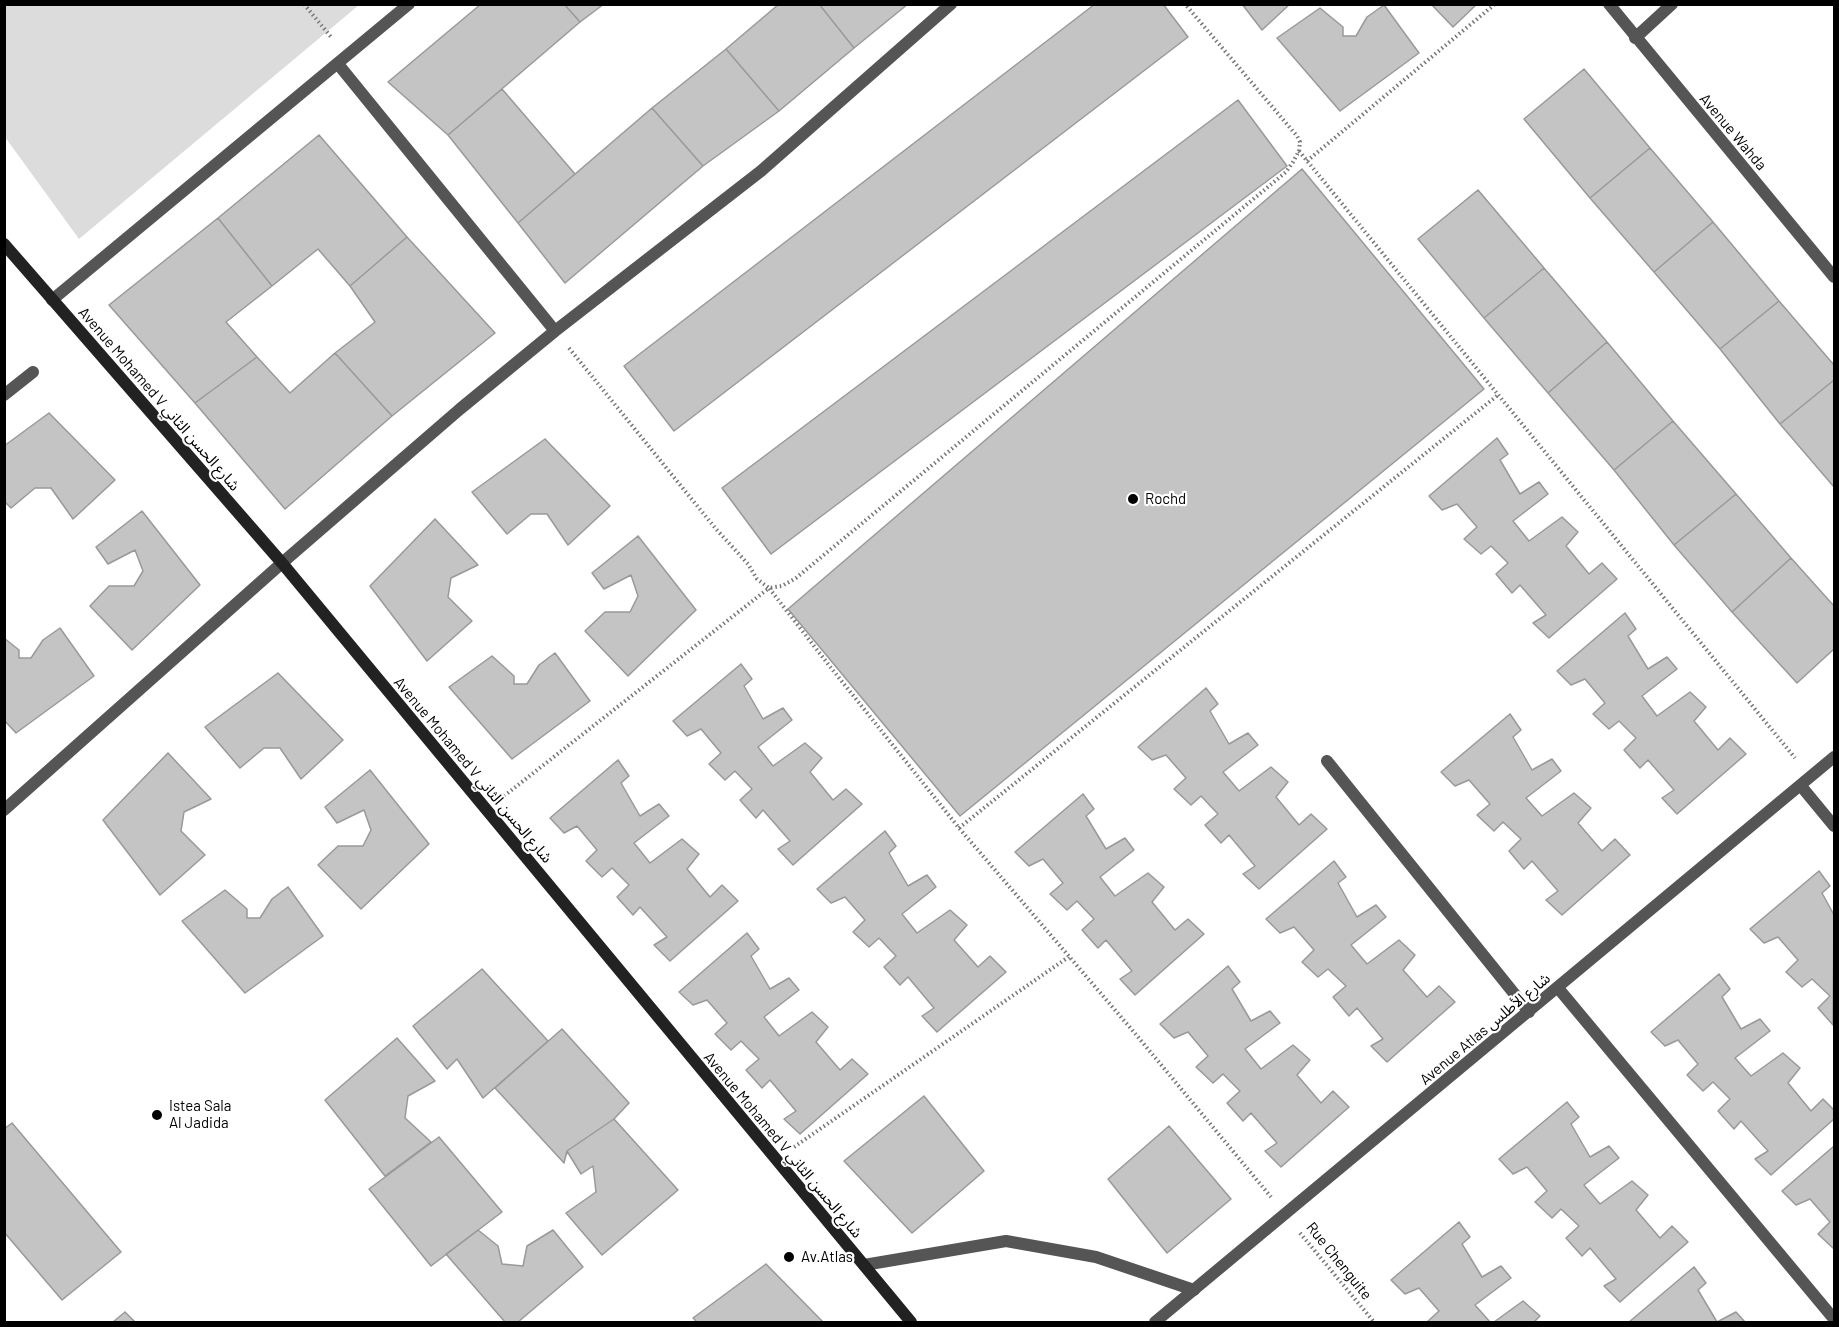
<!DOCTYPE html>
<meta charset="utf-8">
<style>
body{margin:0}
#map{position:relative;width:1839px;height:1327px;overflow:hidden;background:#fff;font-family:Barlow,sans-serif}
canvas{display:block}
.frame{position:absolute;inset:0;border:6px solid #000;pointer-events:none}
</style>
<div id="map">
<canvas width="1839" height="1327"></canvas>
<div class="frame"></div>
</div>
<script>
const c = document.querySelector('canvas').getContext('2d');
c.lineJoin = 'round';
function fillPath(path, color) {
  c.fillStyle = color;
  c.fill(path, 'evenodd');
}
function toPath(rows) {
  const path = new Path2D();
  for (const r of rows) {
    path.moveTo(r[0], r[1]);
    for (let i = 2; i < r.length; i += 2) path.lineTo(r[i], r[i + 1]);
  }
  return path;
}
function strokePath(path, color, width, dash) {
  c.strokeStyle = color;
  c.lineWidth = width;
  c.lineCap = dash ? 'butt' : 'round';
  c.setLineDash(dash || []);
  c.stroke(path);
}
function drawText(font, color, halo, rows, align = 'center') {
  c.font = font + ' Barlow,"Noto Sans Arabic",sans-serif';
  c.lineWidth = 4.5;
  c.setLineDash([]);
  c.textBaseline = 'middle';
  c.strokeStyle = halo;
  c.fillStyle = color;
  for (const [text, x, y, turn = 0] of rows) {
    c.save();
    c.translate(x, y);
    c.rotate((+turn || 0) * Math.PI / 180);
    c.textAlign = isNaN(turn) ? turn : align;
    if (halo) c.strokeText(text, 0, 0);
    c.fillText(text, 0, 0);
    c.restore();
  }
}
fillPath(toPath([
 [4,5,5,4,359,5,79,239,5,137]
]), '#dcdcdc');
const building = toPath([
 [481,4,564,4,580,22,448,135,388,82,481,4],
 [564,4,604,4,580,22,564,4],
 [779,4,819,4,854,48,779,111,726,49,779,4],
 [819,4,908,4,854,48,819,4],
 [1095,4,1163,4,1188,37,674,431,624,366,1095,4],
 [1242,4,1290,4,1262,30,1242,4],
 [1431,4,1477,4,1453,27,1431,4],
 [1384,5,1419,53,1340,111,1277,38,1320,8,1343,27,1343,36,1356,36,1367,17,1384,5],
 [726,49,779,111,703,166,652,108,726,49],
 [1584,69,1650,148,1590,198,1524,119,1584,69],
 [502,89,575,174,518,223,448,135,502,89],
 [1238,100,1287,166,771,554,722,488,1238,100],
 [652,108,703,166,565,283,518,223,652,108],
 [319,135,407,237,350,286,318,249,272,286,218,218,319,135],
 [1650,148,1713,222,1654,272,1590,198,1650,148],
 [1302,169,1484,389,960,816,788,609,1302,169],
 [1478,190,1544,268,1484,318,1418,239,1478,190],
 [218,218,272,286,226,322,257,357,195,403,109,305,218,218],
 [1713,222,1779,301,1720,349,1654,272,1713,222],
 [407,237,495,333,392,416,335,353,375,322,350,286,407,237],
 [1544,268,1607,342,1548,393,1484,318,1544,268],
 [1779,301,1834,365,1834,380,1780,424,1720,349,1779,301],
 [1607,342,1673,421,1614,470,1548,393,1607,342],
 [335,353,392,416,285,509,195,403,257,357,290,393,335,353],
 [1834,380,1834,487,1780,424,1834,380],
 [49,413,115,480,73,519,51,488,35,488,11,508,4,501,4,446,49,413],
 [1673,421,1736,494,1674,545,1614,470,1673,421],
 [1497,438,1508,454,1500,460,1520,494,1539,482,1548,494,1513,521,1529,541,1562,517,1578,532,1566,546,1589,574,1602,563,1617,579,1549,638,1533,623,1546,615,1520,585,1512,593,1496,574,1508,563,1491,546,1481,554,1464,539,1477,527,1457,504,1442,510,1429,496,1497,438],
 [545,439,610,506,568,545,547,514,531,514,507,534,472,492,545,439],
 [1736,494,1791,558,1732,612,1674,545,1736,494],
 [142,511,200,585,132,650,90,606,109,586,134,586,143,571,135,550,108,564,96,547,142,511],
 [435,519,478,565,451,578,448,597,472,621,427,661,370,586,435,519],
 [638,536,696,610,628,676,585,631,605,612,630,612,638,596,631,575,604,589,592,573,638,536],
 [1791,558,1834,606,1834,649,1797,683,1732,612,1791,558],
 [1625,613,1636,629,1628,636,1648,669,1667,657,1677,669,1642,696,1657,716,1690,692,1706,707,1694,721,1718,750,1730,738,1746,754,1677,814,1662,798,1674,790,1648,760,1640,768,1624,750,1636,738,1619,721,1609,729,1593,714,1605,703,1585,679,1571,685,1557,671,1625,613],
 [60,628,94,676,16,733,4,720,4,638,19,650,19,658,31,658,43,640,60,628],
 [555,653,590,701,512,759,449,687,492,656,514,676,514,684,527,684,539,665,555,653],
 [741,664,752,679,744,686,763,719,783,708,792,720,758,747,773,766,805,743,822,758,810,772,833,800,846,789,862,804,793,865,778,849,790,841,763,810,756,818,740,800,752,789,735,771,725,780,709,764,721,753,701,729,687,736,673,721,741,664],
 [278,673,343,740,301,779,280,748,264,748,240,768,205,727,278,673],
 [1206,688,1218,704,1210,711,1229,744,1248,733,1258,745,1223,772,1239,791,1271,767,1288,782,1276,797,1299,825,1311,814,1327,829,1259,889,1243,874,1255,866,1229,835,1221,843,1205,825,1218,814,1201,796,1191,805,1174,789,1186,778,1166,755,1152,760,1138,747,1206,688],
 [1510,714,1521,730,1513,737,1532,770,1552,759,1561,771,1526,798,1542,816,1574,793,1591,808,1578,823,1602,851,1615,839,1630,855,1562,915,1546,900,1558,891,1532,861,1524,869,1509,851,1521,839,1503,822,1494,831,1477,815,1490,804,1469,780,1455,786,1441,772,1510,714],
 [168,753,211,799,184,812,181,831,205,855,160,895,103,820,168,753],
 [618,760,629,776,621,783,640,816,659,804,669,816,634,843,650,863,682,839,699,854,687,869,710,897,722,885,738,901,670,961,654,945,667,937,640,907,633,915,617,897,629,885,612,868,602,877,586,861,597,850,577,826,564,833,550,818,618,760],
 [370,770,429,844,361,909,318,865,338,846,363,846,371,830,364,810,337,823,325,807,370,770],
 [1083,794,1094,809,1086,816,1106,849,1125,838,1134,850,1100,877,1115,896,1148,873,1164,887,1152,902,1175,930,1188,919,1204,934,1135,995,1120,979,1132,971,1106,940,1098,948,1082,930,1094,919,1077,901,1067,910,1050,894,1063,883,1043,859,1029,866,1015,852,1083,794],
 [885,831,896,846,889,853,908,886,927,875,936,887,902,914,917,933,950,910,967,925,954,940,978,967,990,956,1006,972,937,1032,922,1016,934,1008,908,977,900,985,884,967,896,956,879,938,869,947,853,932,865,920,845,897,831,903,817,889,885,831],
 [1334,861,1346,877,1338,883,1357,917,1376,905,1386,917,1351,945,1367,964,1399,940,1415,955,1403,970,1427,997,1439,986,1455,1002,1387,1062,1371,1046,1383,1039,1357,1008,1349,1016,1333,997,1346,986,1328,969,1318,977,1302,962,1314,950,1294,927,1280,933,1266,919,1334,861],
 [1819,871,1830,886,1822,893,1834,915,1833,1025,1818,1008,1830,996,1812,979,1802,987,1786,972,1798,960,1778,937,1764,943,1750,929,1819,871],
 [288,887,323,936,245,993,182,921,225,890,247,909,247,918,260,918,272,899,288,887],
 [747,933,759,949,751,956,770,989,789,978,799,990,764,1017,779,1036,812,1012,828,1027,816,1042,840,1070,852,1059,868,1074,800,1134,784,1119,796,1111,770,1080,762,1088,746,1070,759,1059,741,1041,731,1050,715,1034,727,1023,707,1000,693,1005,679,992,747,933],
 [1228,966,1240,982,1232,989,1251,1021,1270,1011,1280,1023,1245,1049,1261,1069,1293,1045,1310,1060,1297,1075,1321,1103,1333,1091,1349,1107,1281,1167,1265,1151,1277,1143,1251,1113,1243,1121,1227,1103,1240,1091,1223,1074,1213,1083,1196,1067,1208,1056,1188,1032,1174,1038,1160,1024,1228,966],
 [482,969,548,1041,483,1098,457,1059,447,1069,413,1026,482,969],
 [1719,974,1730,989,1722,997,1741,1029,1760,1019,1770,1031,1735,1058,1751,1076,1783,1053,1800,1068,1788,1083,1811,1111,1823,1099,1834,1110,1834,1119,1771,1175,1755,1159,1768,1151,1741,1121,1734,1129,1718,1111,1730,1099,1713,1082,1703,1091,1687,1075,1698,1064,1678,1040,1665,1046,1651,1032,1719,974],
 [562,1029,629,1103,614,1119,567,1151,564,1163,495,1088,562,1029],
 [397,1038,435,1081,408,1096,405,1118,431,1142,385,1176,325,1100,397,1038],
 [924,1096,984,1171,912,1233,844,1161,924,1096],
 [1567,1102,1579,1117,1571,1124,1590,1157,1609,1146,1619,1158,1584,1185,1600,1204,1632,1181,1648,1195,1636,1210,1660,1238,1672,1226,1688,1242,1620,1302,1604,1286,1616,1279,1590,1248,1582,1256,1566,1238,1579,1226,1561,1209,1552,1218,1535,1202,1547,1191,1527,1167,1513,1174,1499,1159,1567,1102],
 [614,1119,678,1190,602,1255,566,1213,596,1192,593,1166,581,1174,567,1151,614,1119],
 [12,1123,121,1252,62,1300,4,1232,4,1129,12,1123],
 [1169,1126,1231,1199,1167,1253,1108,1179,1169,1126],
 [439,1137,502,1212,431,1266,369,1189,439,1137],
 [1834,1146,1834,1249,1818,1234,1830,1222,1810,1199,1796,1205,1782,1191,1834,1146],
 [1459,1222,1470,1237,1462,1244,1482,1277,1501,1266,1511,1278,1475,1305,1490,1322,1427,1322,1439,1311,1419,1288,1405,1294,1391,1280,1459,1222],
 [478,1230,498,1246,502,1264,523,1266,527,1246,553,1230,583,1267,518,1322,505,1322,446,1254,478,1230],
 [766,1264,823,1322,697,1322,693,1318,766,1264],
 [1694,1267,1706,1283,1698,1290,1717,1322,1629,1322,1694,1267],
 [1523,1301,1540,1316,1534,1322,1494,1322,1523,1301],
 [125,1312,135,1322,113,1322,125,1312],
 [1736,1312,1745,1322,1717,1322,1736,1312]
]);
fillPath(building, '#c4c4c4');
strokePath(building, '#999', 1.5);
strokePath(toPath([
 [304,4,331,37],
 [1299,151,1795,758],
 [1307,161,1495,4],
 [569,348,716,529,748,564,757,579,769,588,782,586,796,578,1286,172,1293,162,1299,151,1300,142,1297,136,1185,4],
 [504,796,769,588,828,664,959,828,1133,1031,1271,1197],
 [959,828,1498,395],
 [794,1147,1070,956],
 [1300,1233,1374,1322]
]), '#777', 4, [1.5, 3]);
strokePath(toPath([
 [1635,38,1672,4],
 [864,1265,1006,1241,1096,1257,1194,1290]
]), '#555', 12);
strokePath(toPath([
 [1609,4,1834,277],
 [338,64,555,331],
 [52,300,409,4],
 [4,395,33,372],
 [1327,761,1529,1012],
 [1801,786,1834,826],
 [4,810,282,563,460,409,555,331,761,171,951,4],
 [1558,988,1834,1319],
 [1155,1322,1834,757]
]), '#555', 12);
strokePath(toPath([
 [4,244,282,563,911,1322]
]), '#222', 12);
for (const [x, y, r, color] of [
 [1133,499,6,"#000"],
 [157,1115,6,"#000"],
 [789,1257,6,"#000"]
]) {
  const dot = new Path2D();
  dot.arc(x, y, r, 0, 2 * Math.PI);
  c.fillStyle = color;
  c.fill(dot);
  strokePath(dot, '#fff', 2);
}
drawText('15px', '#000', '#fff', [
 ["Avenue Wahda",1733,132,50],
 ["Avenue Mohamed V شارع الحسن الثاني",159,399,49],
 ["Avenue Mohamed V شارع الحسن الثاني",473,770,50],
 ["Avenue Atlas شارع الأطلس",1485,1029,-40],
 ["Avenue Mohamed V شارع الحسن الثاني",783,1145,50],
 ["Rue Chenguite",1339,1261,51]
]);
drawText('15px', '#000', '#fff', [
 ["Rochd",1145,499],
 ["Istea Sala",169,1106],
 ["Al Jadida",169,1123],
 ["Av.Atlas",801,1257]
], 'left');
</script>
